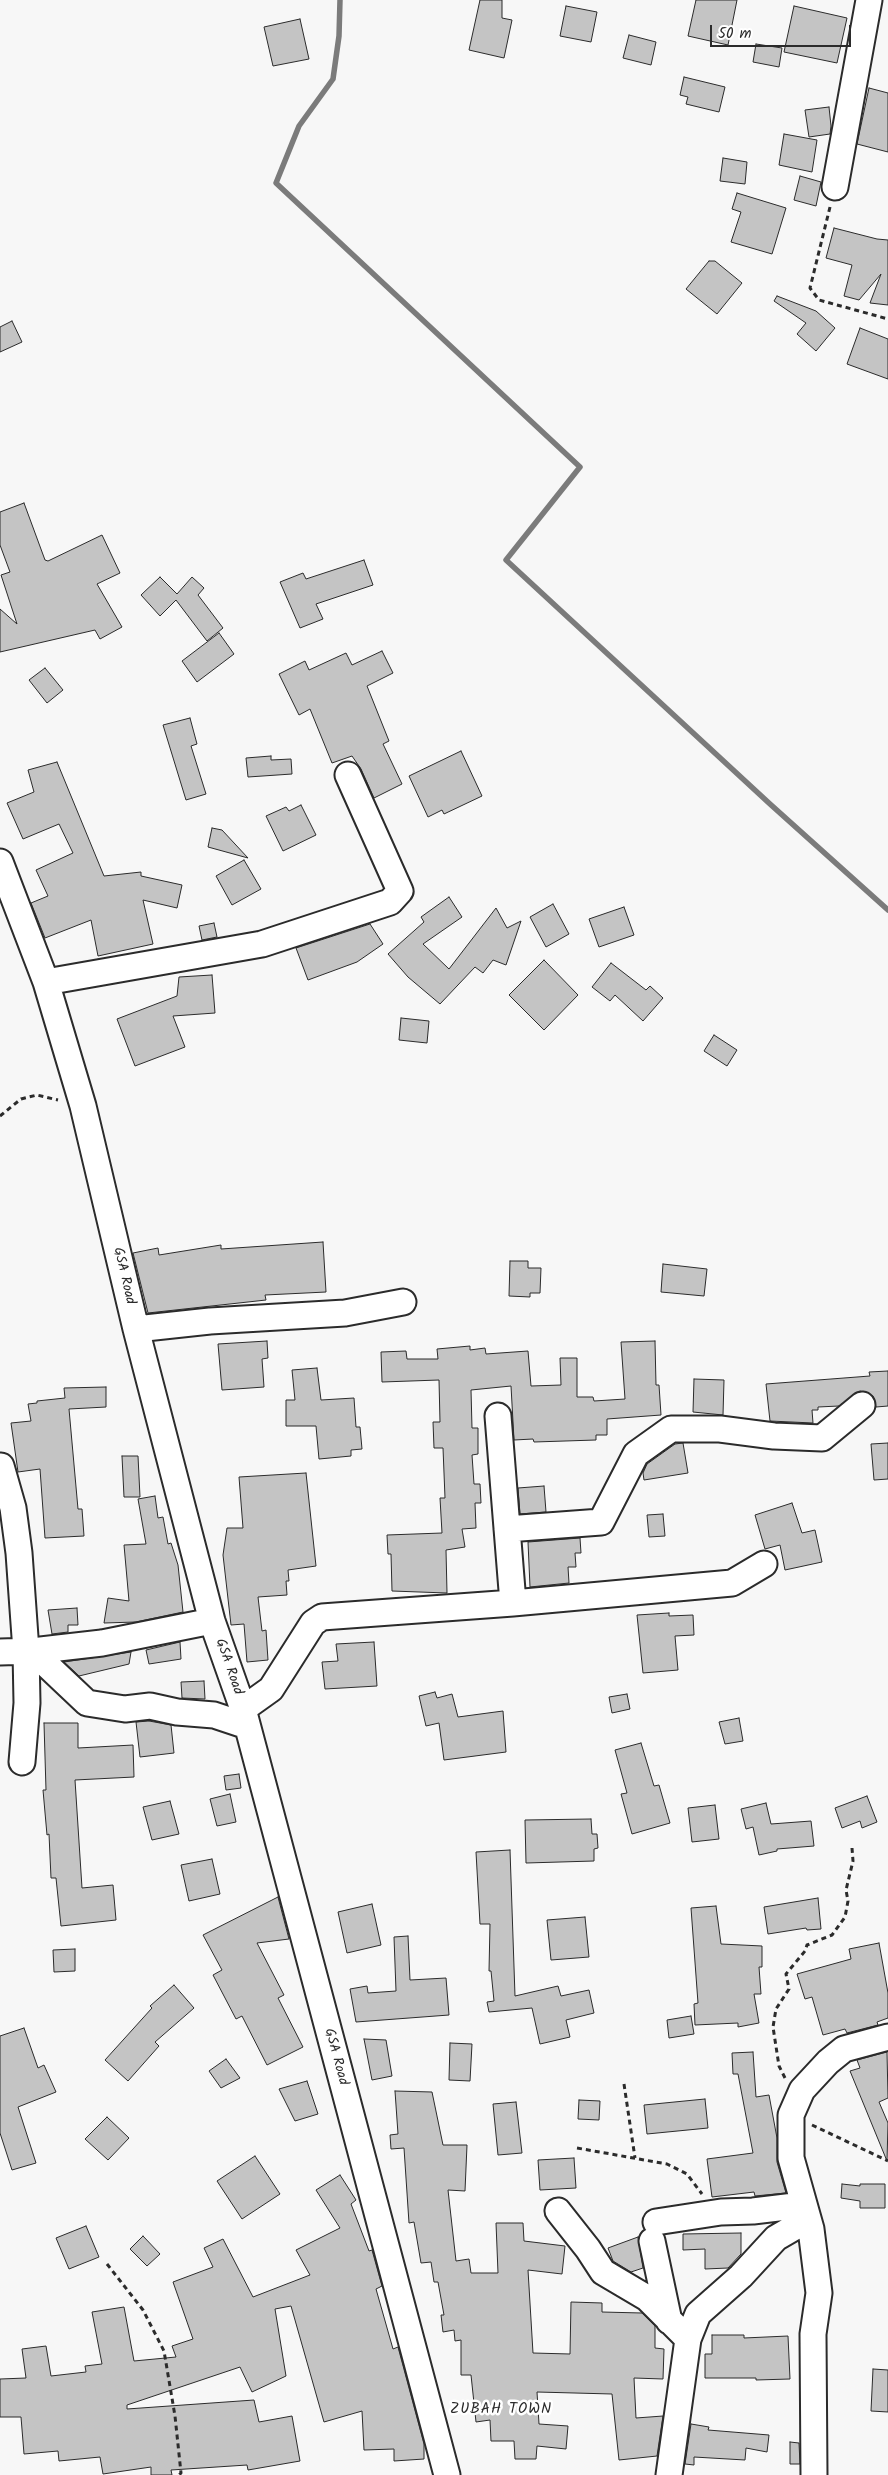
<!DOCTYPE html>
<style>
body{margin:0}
#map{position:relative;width:888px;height:2475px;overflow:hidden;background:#f7f7f7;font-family:Kalam,sans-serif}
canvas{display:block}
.scale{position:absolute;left:710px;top:25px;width:141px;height:22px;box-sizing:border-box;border:2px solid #2b2b2b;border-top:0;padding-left:6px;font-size:15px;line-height:18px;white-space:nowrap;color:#2b2b2b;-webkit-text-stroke:4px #fff;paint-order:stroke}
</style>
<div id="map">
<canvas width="888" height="2475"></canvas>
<div class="scale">50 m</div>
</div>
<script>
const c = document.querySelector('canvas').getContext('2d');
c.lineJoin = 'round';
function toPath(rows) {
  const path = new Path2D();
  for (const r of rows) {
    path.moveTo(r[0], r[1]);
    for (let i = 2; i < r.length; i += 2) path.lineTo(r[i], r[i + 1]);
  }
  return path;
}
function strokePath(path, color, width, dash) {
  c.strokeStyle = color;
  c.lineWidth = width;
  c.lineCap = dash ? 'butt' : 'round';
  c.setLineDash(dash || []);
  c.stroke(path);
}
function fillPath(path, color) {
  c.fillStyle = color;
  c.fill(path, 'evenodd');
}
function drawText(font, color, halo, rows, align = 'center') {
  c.font = font + ' Kalam,sans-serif';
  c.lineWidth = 5;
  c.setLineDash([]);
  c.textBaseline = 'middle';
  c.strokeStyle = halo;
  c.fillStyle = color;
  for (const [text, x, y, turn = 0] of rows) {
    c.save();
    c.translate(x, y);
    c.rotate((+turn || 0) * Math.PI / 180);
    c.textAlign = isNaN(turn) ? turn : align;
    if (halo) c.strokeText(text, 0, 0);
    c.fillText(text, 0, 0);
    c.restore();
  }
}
strokePath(toPath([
 [340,0,339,36,333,79,299,126,276,183,580,467,506,560,770,804,888,910]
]), '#7b7b7b', 5.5);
const building = toPath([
 [480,0,502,0,502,18,512,20,504,58,469,50,480,0],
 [696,0,737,0,728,45,688,36,696,0],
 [566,6,597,12,591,42,560,36,566,6],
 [794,6,847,18,837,63,784,52,794,6],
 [300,19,309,59,273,66,264,27,300,19],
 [629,35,656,42,651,65,623,58,629,35],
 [756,44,782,48,779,67,753,62,756,44],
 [684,77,725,87,719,112,686,104,688,97,680,95,684,77],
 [869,88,888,93,888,152,857,144,869,88],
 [829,107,831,126,830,134,809,137,805,110,829,107],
 [784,134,817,140,812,172,779,165,784,134],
 [723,158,747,162,745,184,720,181,723,158],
 [800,176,821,182,816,206,794,200,800,176],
 [737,193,786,208,772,254,731,242,741,212,732,209,737,193],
 [834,228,877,239,888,240,888,305,870,303,881,274,859,300,844,296,852,265,826,258,834,228],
 [709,261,715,261,742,283,717,314,686,289,709,261],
 [777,296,816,311,835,328,816,351,797,334,806,323,774,301,777,296],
 [12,321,22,342,0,352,0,327,12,321],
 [860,328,888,339,888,379,847,364,860,328],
 [24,503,45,560,48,561,102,535,120,573,97,584,122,627,100,639,95,630,0,652,0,609,17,624,1,575,10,572,0,545,0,512,24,503],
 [364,560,373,585,316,604,323,619,300,628,280,582,303,573,306,579,364,560],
 [160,577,177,594,192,577,204,588,198,595,223,628,207,641,176,600,160,616,141,595,160,577],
 [219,633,234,654,197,682,182,661,219,633],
 [382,651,393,673,367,686,389,741,383,744,402,784,374,798,361,769,352,756,332,763,310,709,299,715,279,674,305,661,309,670,346,653,352,665,382,651],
 [45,668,63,690,47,703,29,680,45,668],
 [190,718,197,744,191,746,206,794,186,800,163,725,190,718],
 [461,751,482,796,444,814,442,810,428,817,409,776,461,751],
 [271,756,271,760,291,759,292,774,248,777,246,758,271,756],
 [57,762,104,876,141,872,141,876,182,885,177,908,143,900,153,944,98,956,91,920,45,938,31,903,48,896,36,870,73,853,59,824,23,839,7,803,34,792,28,770,57,762],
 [301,805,316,835,283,851,266,816,286,807,289,811,301,805],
 [212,828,222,830,248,858,208,847,212,828],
 [244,860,261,889,232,905,216,876,244,860],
 [449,897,462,917,423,944,449,969,496,908,507,928,521,921,506,965,493,960,483,973,475,967,440,1004,408,977,388,954,424,922,421,917,449,897],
 [553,904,569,934,546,947,530,917,553,904],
 [624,907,634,935,599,947,589,919,624,907],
 [214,923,217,937,202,940,199,926,214,923],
 [370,924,383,944,357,962,308,980,296,948,370,924],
 [544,960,578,995,544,1030,509,995,544,960],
 [611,963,646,990,650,986,663,998,643,1021,615,995,610,1001,592,987,611,963],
 [212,975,215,1013,173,1016,185,1047,135,1066,117,1019,177,996,179,977,212,975],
 [401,1018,429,1021,427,1043,399,1040,401,1018],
 [714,1035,737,1050,727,1066,704,1051,714,1035],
 [323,1242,326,1292,265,1295,266,1300,148,1313,133,1253,158,1248,159,1255,221,1245,221,1249,323,1242],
 [510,1261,528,1261,528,1268,541,1268,540,1293,530,1293,530,1297,509,1296,510,1261],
 [663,1264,707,1269,704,1296,661,1292,663,1264],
 [267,1341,268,1358,262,1359,264,1387,222,1390,218,1344,267,1341],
 [655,1341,656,1385,659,1385,661,1415,607,1419,607,1435,596,1435,596,1440,534,1442,533,1439,514,1440,511,1386,471,1390,472,1428,478,1428,478,1454,472,1455,474,1484,480,1484,481,1503,475,1503,476,1528,462,1529,465,1547,446,1550,447,1593,392,1591,391,1554,388,1554,387,1535,442,1533,440,1498,445,1498,443,1448,434,1448,433,1422,440,1422,439,1380,382,1382,381,1352,406,1351,407,1359,438,1359,437,1349,470,1346,470,1350,485,1348,486,1354,528,1351,531,1386,561,1385,560,1358,577,1358,577,1397,593,1397,594,1401,625,1399,621,1342,655,1341],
 [317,1368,321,1400,354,1398,356,1427,360,1427,362,1449,351,1450,351,1456,319,1459,316,1426,286,1426,286,1400,295,1400,292,1370,317,1368],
 [888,1371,888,1406,876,1407,873,1396,860,1391,839,1406,818,1407,818,1410,812,1410,813,1423,770,1421,766,1384,870,1376,869,1372,888,1371],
 [694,1379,724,1380,723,1415,693,1412,694,1379],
 [106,1387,106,1407,69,1409,78,1509,82,1509,84,1536,45,1538,40,1469,18,1472,11,1423,31,1421,28,1404,37,1403,37,1401,65,1398,64,1388,106,1387],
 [683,1443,688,1473,644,1480,643,1473,647,1464,675,1444,683,1443],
 [888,1443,888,1479,874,1480,871,1444,888,1443],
 [122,1456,138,1456,140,1497,124,1497,122,1456],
 [306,1473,316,1566,288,1570,289,1581,286,1581,287,1595,258,1597,262,1631,266,1630,268,1660,247,1662,244,1624,231,1625,223,1555,227,1528,243,1528,239,1477,306,1473],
 [544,1486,546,1512,520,1514,518,1488,544,1486],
 [155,1496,158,1518,163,1517,168,1544,171,1543,178,1565,183,1612,136,1622,104,1623,108,1598,129,1601,124,1545,146,1544,138,1499,155,1496],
 [792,1503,802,1533,815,1530,822,1562,785,1570,780,1545,765,1549,755,1515,792,1503],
 [663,1514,665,1536,649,1537,647,1515,663,1514],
 [580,1538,581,1553,575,1553,576,1567,568,1567,569,1583,530,1587,528,1542,580,1538],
 [77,1608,78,1625,68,1625,68,1632,52,1634,48,1610,77,1608],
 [669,1613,669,1616,693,1615,694,1635,675,1636,678,1670,643,1673,637,1615,669,1613],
 [180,1642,181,1659,149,1664,146,1650,180,1642],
 [374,1642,377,1686,325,1689,322,1662,338,1661,336,1644,374,1642],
 [131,1652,129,1664,79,1676,64,1662,131,1652],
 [204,1681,205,1699,182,1698,181,1682,204,1681],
 [435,1692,437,1698,452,1694,458,1717,503,1711,506,1752,444,1760,439,1723,426,1726,419,1696,435,1692],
 [627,1694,630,1709,612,1713,609,1697,627,1694],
 [739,1718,743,1741,725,1744,719,1722,739,1718],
 [149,1721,171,1725,174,1753,140,1757,136,1722,149,1721],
 [44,1723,78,1723,78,1748,133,1745,134,1777,75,1780,82,1888,113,1885,116,1920,61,1926,56,1878,51,1878,49,1834,47,1835,43,1790,46,1790,44,1723],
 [641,1743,654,1786,659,1785,670,1823,632,1834,621,1794,627,1793,615,1750,641,1743],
 [239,1774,241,1788,226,1790,224,1776,239,1774],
 [230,1794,236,1822,217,1826,210,1799,230,1794],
 [867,1796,877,1822,862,1828,860,1821,842,1828,835,1808,867,1796],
 [170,1801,179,1834,152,1840,143,1807,170,1801],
 [766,1803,771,1824,811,1821,814,1846,777,1849,777,1851,759,1855,753,1827,746,1829,741,1809,766,1803],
 [715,1805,719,1839,692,1842,688,1808,715,1805],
 [591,1819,592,1834,597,1834,598,1848,594,1849,594,1861,526,1863,525,1820,591,1819],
 [510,1850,515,1996,558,1986,561,1996,589,1990,594,2013,566,2020,570,2037,540,2044,532,2008,489,2012,487,2002,494,2001,491,1971,489,1971,490,1924,480,1924,476,1852,510,1850],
 [212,1859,220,1894,189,1901,181,1865,212,1859],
 [278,1897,289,1939,257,1943,284,1995,278,1998,303,2047,267,2065,242,2016,236,2019,213,1975,222,1970,203,1935,278,1897],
 [818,1898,821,1929,807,1930,806,1928,768,1934,764,1907,818,1898],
 [372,1904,381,1945,347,1953,338,1912,372,1904],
 [716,1906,721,1944,762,1946,762,1967,759,1967,761,1994,754,1994,759,2023,738,2027,738,2023,695,2025,694,2004,698,2003,691,1908,716,1906],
 [585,1917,589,1957,551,1960,547,1920,585,1917],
 [408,1936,410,1980,446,1978,449,2015,356,2022,350,1989,367,1986,368,1993,396,1991,394,1937,408,1936],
 [879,1943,888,1993,888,2018,877,2022,878,2025,847,2033,845,2029,823,2035,812,1997,805,1999,797,1974,851,1959,849,1949,879,1943],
 [75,1949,75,1971,54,1972,53,1950,75,1949],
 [174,1985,194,2008,155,2042,159,2046,128,2081,105,2060,152,2008,150,2006,174,1985],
 [691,2016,694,2034,669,2038,667,2020,691,2016],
 [24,2028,38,2068,44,2065,56,2092,18,2107,36,2163,12,2170,0,2133,0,2036,24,2028],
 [364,2039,386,2040,392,2076,372,2080,364,2039],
 [450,2043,472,2044,470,2081,449,2080,450,2043],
 [753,2052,756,2097,769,2095,777,2138,777,2162,786,2193,755,2196,754,2192,712,2197,707,2159,753,2153,738,2074,733,2074,732,2053,753,2052],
 [887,2052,888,2098,879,2102,888,2123,887,2161,850,2071,860,2068,857,2060,887,2052],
 [226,2059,240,2078,221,2088,209,2071,226,2059],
 [307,2081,318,2114,295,2121,279,2089,307,2081],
 [395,2091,432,2092,443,2145,467,2145,465,2191,448,2190,456,2261,469,2259,471,2273,498,2273,496,2223,523,2223,524,2241,565,2246,562,2274,528,2270,533,2353,570,2354,571,2302,602,2303,602,2312,642,2313,655,2326,655,2348,664,2349,663,2379,634,2378,636,2418,663,2416,657,2456,619,2460,612,2394,537,2392,539,2424,568,2426,566,2449,537,2446,536,2459,515,2459,514,2441,491,2441,490,2420,476,2422,471,2375,461,2375,461,2340,455,2341,454,2330,443,2332,441,2315,444,2315,438,2282,434,2282,431,2262,421,2263,414,2222,409,2223,404,2148,391,2149,390,2135,398,2134,395,2091],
 [705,2099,708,2128,647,2134,644,2105,705,2099],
 [579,2100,600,2101,599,2120,578,2119,579,2100],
 [516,2102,522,2153,498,2155,493,2104,516,2102],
 [107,2117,129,2138,108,2160,85,2139,107,2117],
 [255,2156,280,2194,242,2219,217,2181,255,2156],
 [574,2158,576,2188,540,2190,538,2160,574,2158],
 [340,2175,356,2200,351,2204,369,2251,372,2250,382,2286,376,2289,393,2349,398,2347,424,2444,424,2459,394,2461,394,2449,364,2450,362,2411,324,2422,291,2306,275,2309,286,2376,252,2392,240,2367,127,2405,127,2409,254,2400,259,2422,292,2416,300,2461,248,2470,247,2465,171,2470,172,2475,151,2475,151,2467,103,2474,100,2457,59,2461,58,2451,24,2454,21,2417,0,2417,0,2379,26,2378,22,2349,46,2346,51,2376,86,2372,85,2366,102,2364,92,2312,124,2307,134,2361,176,2357,172,2346,193,2339,173,2282,213,2267,204,2248,223,2239,253,2297,310,2275,296,2250,340,2228,316,2190,340,2175],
 [842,2184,860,2186,860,2184,885,2184,885,2208,860,2208,860,2201,841,2198,842,2184],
 [86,2226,99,2257,69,2269,56,2238,86,2226],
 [741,2233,741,2254,728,2268,705,2269,705,2249,683,2250,683,2234,741,2233],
 [143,2236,160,2254,147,2266,130,2249,143,2236],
 [638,2237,643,2268,631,2272,613,2261,608,2248,638,2237],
 [712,2335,744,2335,744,2338,788,2336,790,2379,756,2380,756,2378,705,2378,705,2354,712,2354,712,2335],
 [873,2369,888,2370,888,2412,871,2411,873,2369],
 [691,2424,709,2427,708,2430,769,2435,767,2452,746,2448,745,2460,694,2457,694,2465,685,2464,691,2424],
 [790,2442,799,2443,800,2464,790,2464,790,2442]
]);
fillPath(building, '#c4c4c4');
strokePath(building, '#2b2b2b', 1);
const minor = toPath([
 [835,187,869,0],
 [0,862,46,982,83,1106,136,1329,212,1621,243,1709,447,2475],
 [46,982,262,944,390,902,400,891,348,775],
 [136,1329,210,1321,345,1313,403,1302],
 [498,1416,513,1603],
 [1,1466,13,1508,19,1553,26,1651,27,1703,22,1762],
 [507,1529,601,1522,636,1454,671,1429,720,1429,774,1436,822,1438,862,1405],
 [32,1651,87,1703,125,1709,150,1706,177,1712,214,1715,247,1726],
 [0,1652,32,1651,102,1643,212,1621],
 [243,1709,271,1689,313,1623,322,1617,513,1603,732,1583,764,1564],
 [558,2211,588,2249,603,2272,647,2298,688,2339],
 [656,2222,721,2212,753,2211,803,2205],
 [652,2241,669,2321],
 [669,2475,688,2339,698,2314,741,2276,776,2238,807,2220],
 [814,2475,813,2334,819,2293,811,2229,791,2158,791,2115,802,2090,828,2062,844,2049,888,2037]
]);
strokePath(minor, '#2b2b2b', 29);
strokePath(toPath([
 [830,207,810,288,819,300,888,319],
 [0,1116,21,1099,37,1095,58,1100],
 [785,2078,779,2066,773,2027,776,2009,789,1989,786,1974,805,1951,807,1945,832,1935,845,1917,848,1901,846,1890,853,1861,852,1848],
 [624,2084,635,2158],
 [812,2125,888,2161],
 [577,2148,667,2164,687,2174,702,2194],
 [107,2264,143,2310,164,2351,175,2416,181,2473,179,2475]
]), '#2b2b2b', 3, [5, 4]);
strokePath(minor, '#fff', 25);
drawText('14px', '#2b2b2b', '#fff', [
 ["GSA Road",123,1276,77],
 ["GSA Road",228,1667,71],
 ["GSA Road",335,2057,75]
]);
c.letterSpacing = '1px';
drawText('15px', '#2b2b2b', '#fff', [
 ["ZUBAH TOWN",501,2410]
]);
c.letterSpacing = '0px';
</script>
